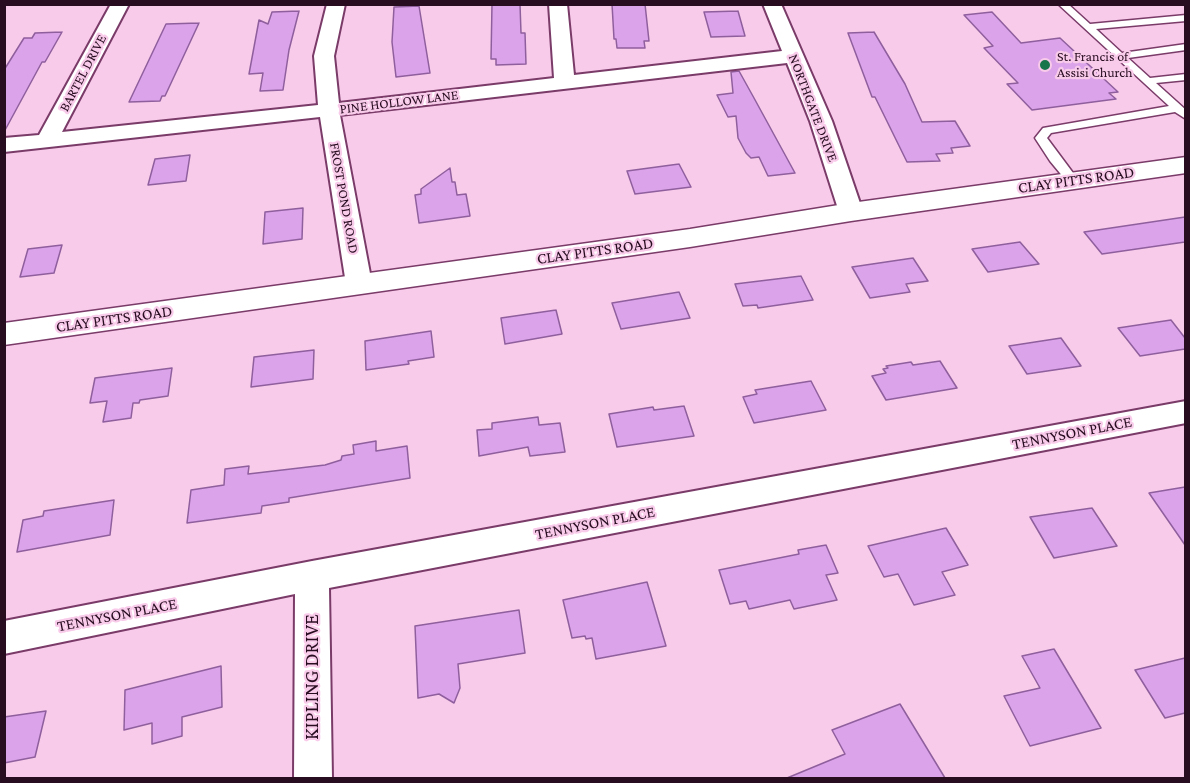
<!DOCTYPE html>
<style>
body{margin:0}
#map{position:relative;width:1190px;height:783px;overflow:hidden;background:#f9cbea;font-family:"Crimson Pro",serif}
canvas{display:block}
.frame{position:absolute;inset:0;border:6px solid #280d21;pointer-events:none}
</style>
<div id="map">
<canvas width="1190" height="783"></canvas>
<div class="frame"></div>
</div>
<script>
const c = document.querySelector('canvas').getContext('2d');
c.lineJoin = 'round';
function fillPath(path, color) {
  c.fillStyle = color;
  c.fill(path, 'evenodd');
}
function toPath(rows) {
  const path = new Path2D();
  for (const r of rows) {
    path.moveTo(r[0], r[1]);
    for (let i = 2; i < r.length; i += 2) path.lineTo(r[i], r[i + 1]);
  }
  return path;
}
function strokePath(path, color, width, dash) {
  c.strokeStyle = color;
  c.lineWidth = width;
  c.lineCap = dash ? 'butt' : 'round';
  c.setLineDash(dash || []);
  c.stroke(path);
}
function drawText(font, color, halo, rows, align = 'center') {
  c.font = font + ' "Crimson Pro",serif';
  c.lineWidth = 4.5;
  c.setLineDash([]);
  c.textBaseline = 'middle';
  c.strokeStyle = halo;
  c.fillStyle = color;
  for (const [text, x, y, turn = 0] of rows) {
    c.save();
    c.translate(x, y);
    c.rotate((+turn || 0) * Math.PI / 180);
    c.textAlign = isNaN(turn) ? turn : align;
    if (halo) c.strokeText(text, 0, 0);
    c.fillText(text, 0, 0);
    c.restore();
  }
}
const building = toPath([
 [492,4,520,4,521,33,525,33,526,64,496,65,496,59,491,59,492,4],
 [612,4,645,4,649,41,644,41,645,48,617,48,616,39,614,39,612,4],
 [419,6,430,73,396,77,392,42,394,7,419,6],
 [299,11,289,50,283,90,260,91,263,73,249,74,259,20,268,24,272,12,299,11],
 [738,11,745,36,711,37,704,12,738,11],
 [992,12,1021,43,1060,38,1118,92,1109,93,1116,99,1032,110,1007,84,1018,83,984,48,993,46,964,15,992,12],
 [199,23,165,96,162,96,160,101,129,102,166,24,199,23],
 [62,32,45,62,42,62,4,132,4,70,24,38,32,38,35,33,62,32],
 [874,32,905,84,922,122,955,121,970,146,951,148,953,153,936,154,940,161,907,162,875,97,872,97,848,33,874,32],
 [739,71,754,98,795,173,768,176,759,157,751,158,746,153,738,138,736,116,728,117,717,95,733,93,731,72,739,71],
 [190,155,186,181,148,185,155,159,190,155],
 [679,164,691,187,635,194,627,171,679,164],
 [450,168,452,182,455,182,457,195,466,194,470,216,419,223,415,195,421,194,421,189,450,168],
 [303,208,302,239,263,244,265,212,303,208],
 [1185,217,1185,242,1102,254,1084,232,1185,217],
 [1020,242,1039,264,988,272,972,249,1020,242],
 [62,245,54,273,20,277,28,249,62,245],
 [913,258,928,281,906,284,910,292,870,298,852,267,913,258],
 [801,276,813,300,758,308,757,305,743,306,735,284,801,276],
 [679,292,690,318,621,329,612,303,679,292],
 [556,310,562,334,505,344,501,318,556,310],
 [1171,320,1185,338,1185,349,1140,356,1118,328,1171,320],
 [431,331,434,357,408,361,409,364,366,370,365,341,431,331],
 [1061,338,1081,366,1027,374,1009,346,1061,338],
 [314,350,313,379,251,387,254,357,314,350],
 [940,361,957,388,886,400,872,376,886,373,883,369,888,368,886,366,911,362,913,365,940,361],
 [172,368,168,396,140,400,139,403,133,403,131,418,103,422,107,401,90,403,95,378,172,368],
 [811,381,826,410,754,423,743,397,757,394,755,390,811,381],
 [684,406,694,436,617,447,609,414,653,407,654,410,684,406],
 [538,417,539,425,560,423,565,452,530,456,528,447,479,456,477,430,492,429,492,423,538,417],
 [376,441,376,451,407,446,410,478,289,498,289,502,262,506,261,513,187,523,191,490,224,485,225,469,249,466,248,474,325,465,341,460,342,456,354,454,353,445,376,441],
 [1185,487,1185,545,1149,493,1185,487],
 [114,500,110,535,17,552,23,520,43,516,44,511,114,500],
 [1092,508,1117,546,1054,558,1030,517,1092,508],
 [946,528,968,565,942,572,955,595,914,605,898,574,884,577,868,546,946,528],
 [826,545,838,573,826,575,837,600,794,609,790,600,749,609,746,601,730,604,719,570,799,554,798,550,826,545],
 [647,582,666,646,596,659,592,638,586,639,585,636,572,638,563,600,647,582],
 [519,610,525,653,458,664,460,688,454,703,439,694,418,698,415,626,519,610],
 [1054,649,1101,728,1030,746,1004,696,1040,688,1022,656,1054,649],
 [1185,658,1185,713,1165,718,1135,670,1185,658],
 [221,666,222,707,182,717,182,736,152,744,152,723,124,730,125,690,221,666],
 [900,704,945,778,787,778,845,754,832,730,900,704],
 [46,711,35,757,4,763,4,717,46,711]
]);
fillPath(building, '#daa3ea');
strokePath(building, '#8f5f9d', 1.5);
const service = toPath([
 [1058,4,1068,4,1090,24,1186,15,1186,21,1096,29,1122,53,1186,44,1186,50,1128,58,1150,78,1186,74,1186,80,1156,83,1186,110,1186,119,1175,112,1051,133,1047,138,1079,181,1073,185,1069,184,1050,161,1035,138,1043,128,1169,106,1058,4]
]);
const minor = toPath([
 [111,4,129,4,62,132,318,105,314,56,327,4,345,4,334,56,339,103,554,78,549,4,567,4,574,75,782,51,763,4,781,4,832,121,863,212,859,217,851,220,843,217,839,212,810,121,787,63,340,115,372,284,368,290,359,293,350,290,346,284,320,117,4,152,4,138,39,135,111,4],
 [1186,401,1186,423,329,588,332,778,294,778,295,594,4,654,4,621,312,561,1186,401]
]);
const tertiary = toPath([
 [1186,157,1186,173,851,221,690,247,4,345,4,323,690,229,851,203,1186,157]
]);
strokePath(service, '#7a3b69', 3);
strokePath(minor, '#7a3b69', 4);
strokePath(tertiary, '#7a3b69', 3);
fillPath(service, '#fff');
fillPath(minor, '#fff');
fillPath(tertiary, '#fff');
for (const [x, y, r, color] of [
 [1045,65,6,"#17754b"]
]) {
  const dot = new Path2D();
  dot.arc(x, y, r, 0, 2 * Math.PI);
  c.fillStyle = color;
  c.fill(dot);
  strokePath(dot, '#f9cbea', 2);
}
drawText('14px', '#280d21', '#f9cbea', [
 ["St. Francis of",1057,57],
 ["Assisi Church",1057,73]
], 'left');
drawText('14px', '#280d21', '#f9cbea', [
 ["BARTEL DRIVE",83,73,-62],
 ["PINE HOLLOW LANE",399,102,-7],
 ["NORTHGATE DRIVE",813,108,69],
 ["FROST POND ROAD",344,198,80]
]);
drawText('16px', '#280d21', '#f9cbea', [
 ["CLAY PITTS ROAD",1076,180,-8],
 ["CLAY PITTS ROAD",595,251,-8],
 ["CLAY PITTS ROAD",114,319,-8],
 ["TENNYSON PLACE",1072,433,-11],
 ["TENNYSON PLACE",595,523,-11],
 ["TENNYSON PLACE",117,615,-11]
]);
drawText('20px', '#280d21', '#f9cbea', [
 ["KIPLING DRIVE",312,677,-90]
]);
</script>
